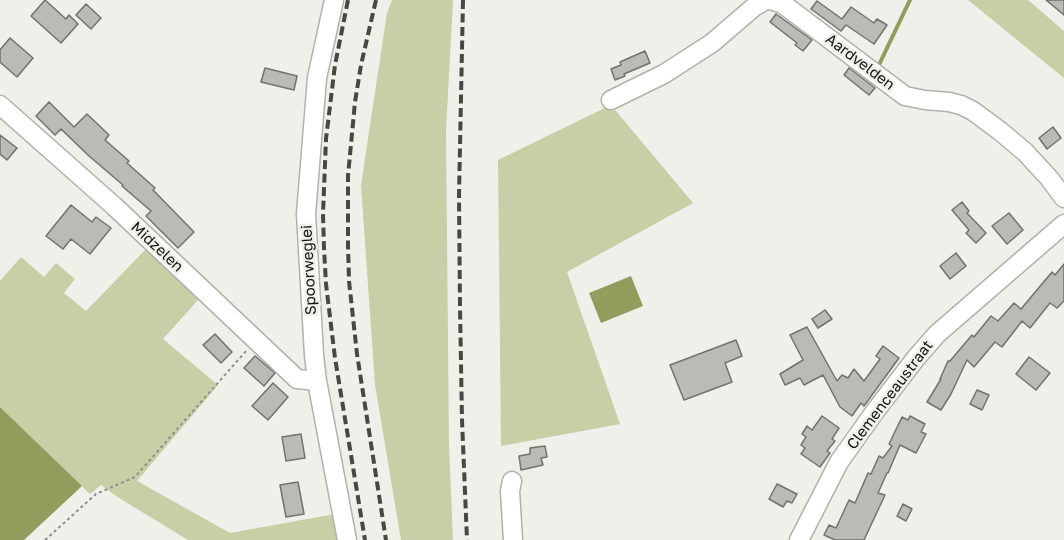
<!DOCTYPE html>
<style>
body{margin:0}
canvas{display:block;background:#eef0e9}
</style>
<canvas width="1064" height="540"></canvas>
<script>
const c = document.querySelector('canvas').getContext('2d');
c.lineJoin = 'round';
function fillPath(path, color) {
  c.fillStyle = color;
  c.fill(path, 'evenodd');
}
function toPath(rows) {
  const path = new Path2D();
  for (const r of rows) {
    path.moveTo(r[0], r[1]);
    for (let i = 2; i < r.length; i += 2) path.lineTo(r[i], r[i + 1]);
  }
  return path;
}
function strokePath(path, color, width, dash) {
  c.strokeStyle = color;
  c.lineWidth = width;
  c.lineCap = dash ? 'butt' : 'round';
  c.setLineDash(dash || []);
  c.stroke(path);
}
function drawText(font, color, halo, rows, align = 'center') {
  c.font = font + ' "Golos Text",sans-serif';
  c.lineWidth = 5;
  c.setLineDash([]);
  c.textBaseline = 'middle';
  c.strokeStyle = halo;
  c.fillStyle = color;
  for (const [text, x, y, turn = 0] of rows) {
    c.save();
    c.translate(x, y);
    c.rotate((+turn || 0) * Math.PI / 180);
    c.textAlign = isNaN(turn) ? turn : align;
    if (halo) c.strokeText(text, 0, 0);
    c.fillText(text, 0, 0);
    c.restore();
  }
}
fillPath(toPath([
 [392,0,453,0,446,131,449,446,453,540,401,540,375,385,361,185,387,13],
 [968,0,1028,0,1064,31,1064,78],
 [611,105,693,203,567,272,620,424,501,446,498,160],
 [147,248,198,300,163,339,218,385,137,481,230,533,335,514,340,540,188,540,119,498,101,485,90,494,0,407,0,281,21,257,44,277,56,263,75,279,64,293,86,311]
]), '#c7cfa6');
fillPath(toPath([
 [631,276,643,306,601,323,589,293],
 [0,407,82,486,24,540,0,540]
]), '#929d5d');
strokePath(toPath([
 [877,69,910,0]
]), '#929d5d', 4);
const building = toPath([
 [45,0,66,19,69,15,78,24,61,43,31,16,45,0],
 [1046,0,1064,0,1064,15,1046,0],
 [817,1,842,19,851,7,874,23,877,19,887,25,874,44,846,25,841,31,811,9,817,1],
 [86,4,101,18,91,29,76,15,86,4],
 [776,14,812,40,803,51,795,45,797,43,770,22,776,14],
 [10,38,33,58,17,77,0,62,0,50,10,38],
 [645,51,650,63,624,74,625,76,615,80,611,69,621,65,620,62,645,51],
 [265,68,297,76,294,90,261,82,265,68],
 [849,68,875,88,869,95,844,75,849,68],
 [49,102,74,127,87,114,109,135,105,140,129,161,127,163,155,188,153,190,194,232,178,248,146,216,151,211,122,186,123,185,89,156,61,129,55,135,36,116,49,102],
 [1053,127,1061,138,1047,149,1039,138,1053,127],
 [0,135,17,148,7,160,0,154,0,135],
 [962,202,969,211,967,213,986,233,976,243,966,233,969,230,952,210,962,202],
 [71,205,92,222,96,217,111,228,90,254,71,239,63,249,46,236,71,205],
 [1009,213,1023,230,1007,244,992,226,1009,213],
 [956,253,966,266,950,279,940,266,956,253],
 [1064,264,1064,301,1057,308,1050,303,1030,328,1022,321,1002,347,995,342,974,367,967,360,951,394,941,410,927,402,941,379,940,379,948,361,950,361,972,335,974,337,991,316,998,321,1014,303,1021,309,1052,272,1055,275,1064,264],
 [825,310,832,319,818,328,812,319,825,310],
 [807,327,837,381,842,375,848,378,854,369,864,381,880,359,876,356,883,346,899,358,864,406,861,403,852,416,840,407,823,375,804,385,800,378,785,385,780,374,803,360,790,335,807,327],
 [215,334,232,352,221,363,203,345,215,334],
 [736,340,742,356,725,363,732,382,684,400,670,365,736,340],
 [255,356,275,373,264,386,244,368,255,356],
 [1029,357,1050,373,1036,390,1016,374,1029,357],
 [273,383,288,397,268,420,252,406,273,383],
 [977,390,989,395,982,410,970,404,977,390],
 [822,416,839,428,832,439,835,441,827,451,830,453,820,467,801,454,805,448,801,445,806,437,802,434,807,426,812,430,822,416],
 [910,416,925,424,921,432,926,434,916,453,900,445,888,473,887,473,878,493,885,495,864,540,835,540,824,535,829,525,836,528,849,500,855,503,868,473,871,474,879,456,883,458,892,446,889,444,902,417,908,420,910,416],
 [301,434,305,458,286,461,282,437,301,434],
 [545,446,547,457,541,458,543,465,521,470,519,456,530,454,530,448,545,446],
 [298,482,304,514,286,517,280,485,298,482],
 [777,484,797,494,792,503,787,501,783,507,769,499,777,484],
 [903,504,912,509,906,521,897,516,903,504]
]);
fillPath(building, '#babbb4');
strokePath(building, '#71736c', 1.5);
const minor = toPath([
 [334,0,317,78,306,214,314,355,317,381,347,540],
 [770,0,783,4,905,96,925,100,949,102,961,105,973,111,1000,131,1025,152,1049,178,1064,198],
 [611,100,664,74,712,43,754,7,766,0],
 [0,105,114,206,297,379,317,381],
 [512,481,510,491,513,540],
 [799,540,839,462,876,410,916,358,937,334,1064,224]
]);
strokePath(minor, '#b1b2ab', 21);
strokePath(toPath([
 [45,540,96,494,135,477,246,351]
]), '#8e8f8a', 2, [3, 3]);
strokePath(minor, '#fff', 18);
strokePath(toPath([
 [348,0,335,65,326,139,323,214,324,248,326,284,335,358,365,540],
 [376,0,361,65,355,102,348,176,348,245,349,281,357,354,386,540],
 [463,0,459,196,460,306,462,420,467,540]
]), '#474744', 4, [9, 4.5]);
drawText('15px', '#141412', '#eef0e9', [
 ["Aardvelden",860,62,37],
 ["Midzelen",157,247,43],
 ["Spoorweglei",309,270,-93],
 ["Clemenceaustraat",890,395,-53]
]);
</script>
